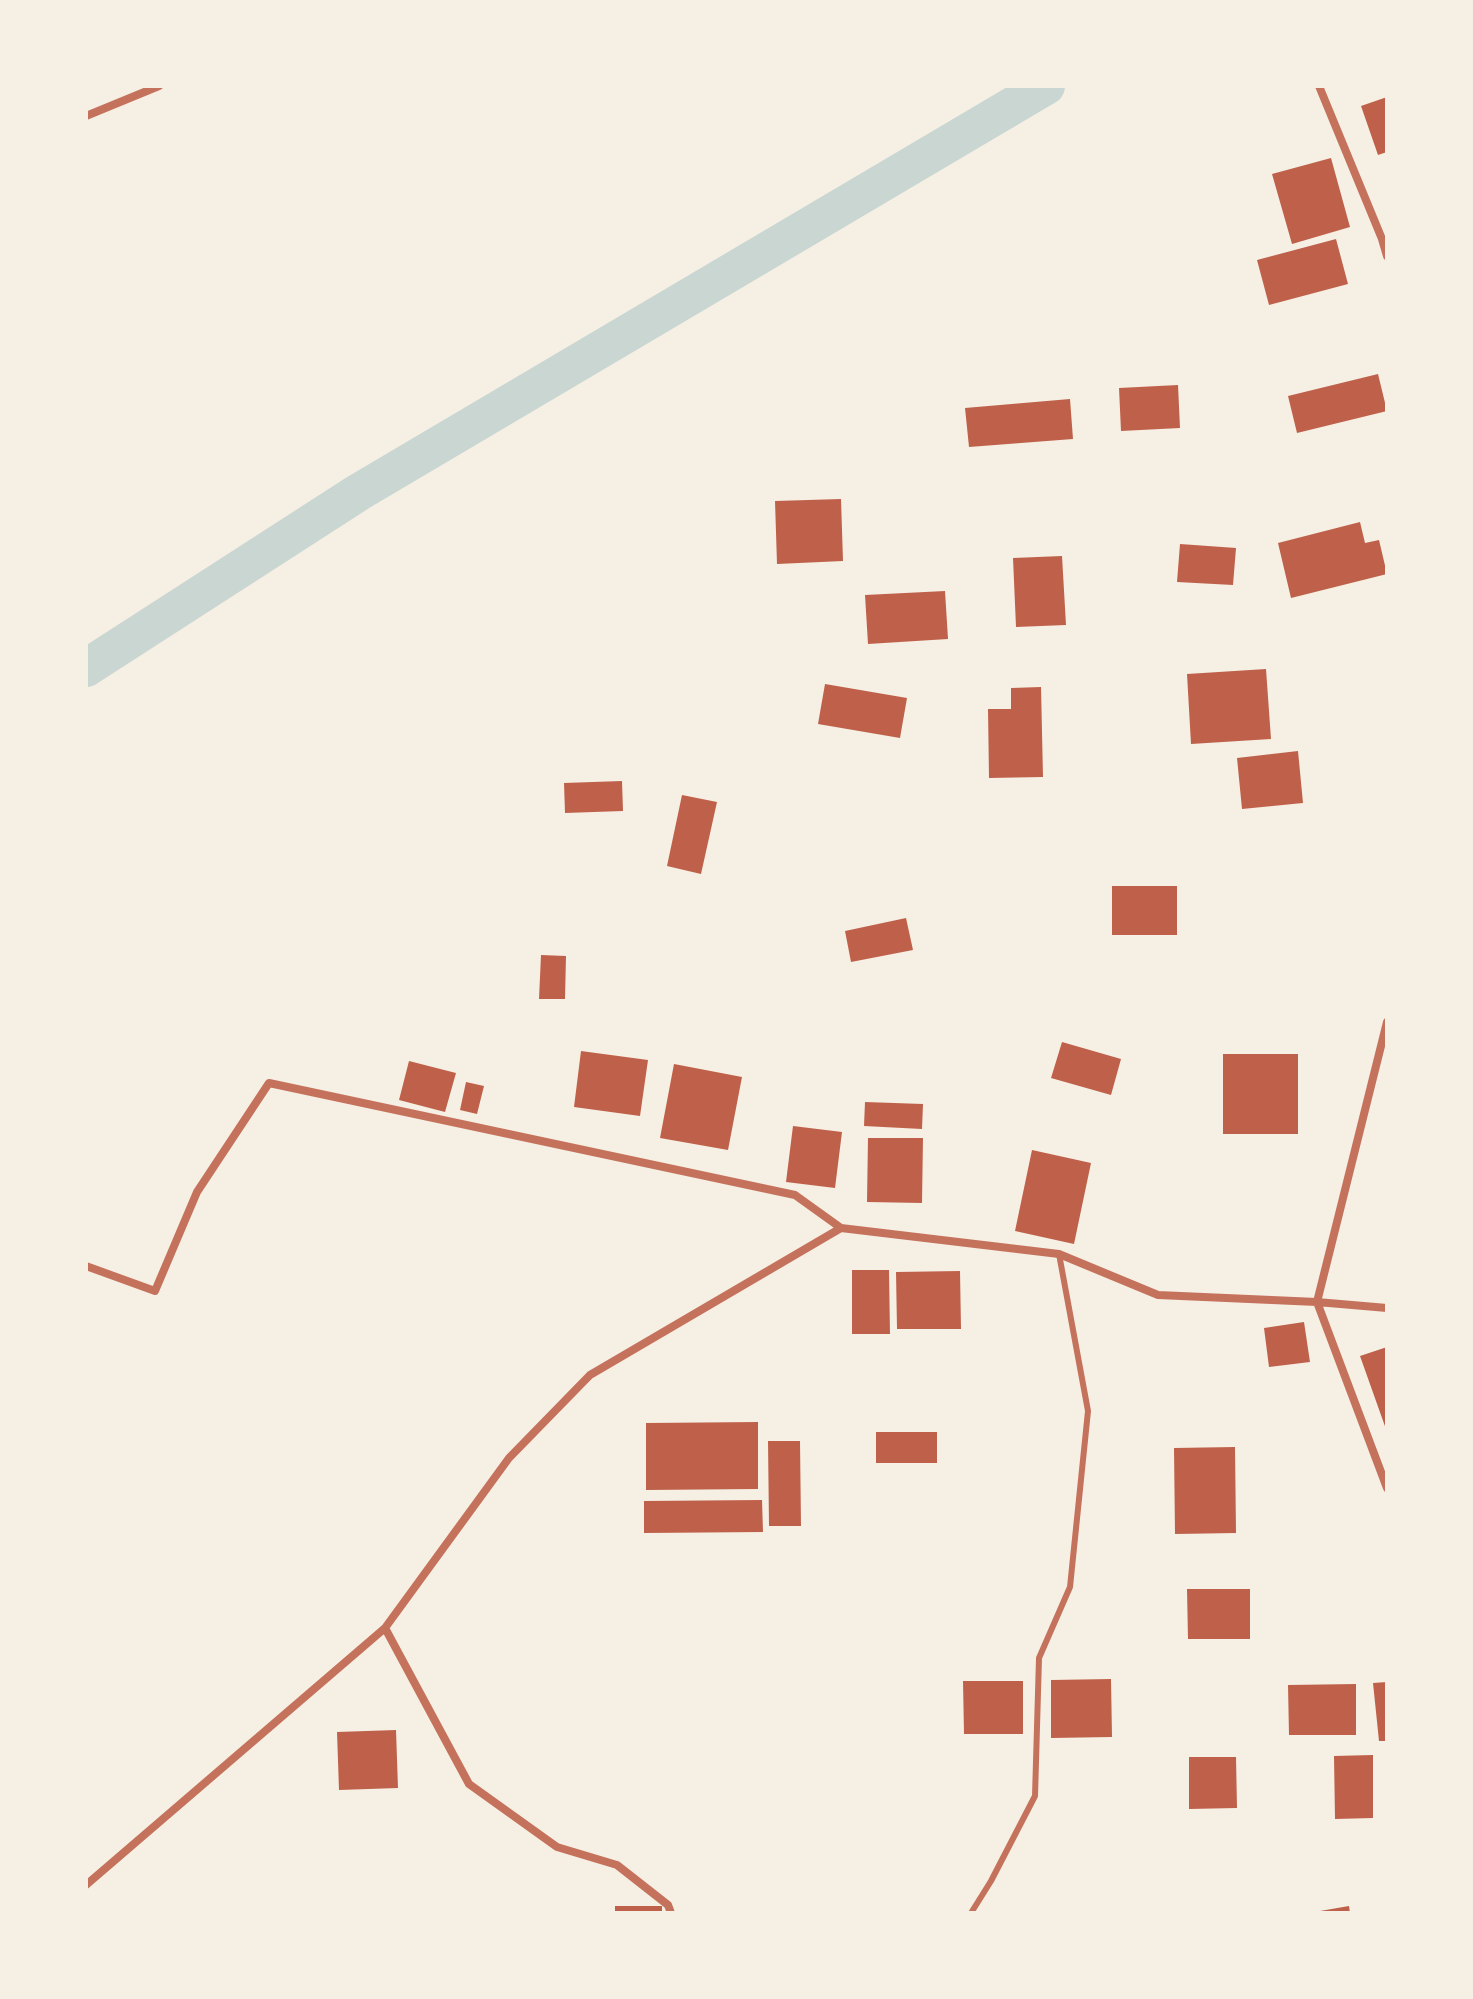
<!DOCTYPE html>
<style>
body{margin:0}
#map{position:relative;width:1473px;height:1999px;overflow:hidden;background:#f6efe4;font-family:Quicksand,sans-serif}
canvas{display:block}
.frame{position:absolute;inset:0;border:88px solid #f6efe4;pointer-events:none}
</style>
<div id="map">
<canvas width="1473" height="1999"></canvas>
<div class="frame"></div>
</div>
<script>
const c = document.querySelector('canvas').getContext('2d');
c.lineJoin = 'round';
function toPath(rows) {
  const path = new Path2D();
  for (const r of rows) {
    path.moveTo(r[0], r[1]);
    for (let i = 2; i < r.length; i += 2) path.lineTo(r[i], r[i + 1]);
  }
  return path;
}
function strokePath(path, color, width, dash) {
  c.strokeStyle = color;
  c.lineWidth = width;
  c.lineCap = dash ? 'butt' : 'round';
  c.setLineDash(dash || []);
  c.stroke(path);
}
function fillPath(path, color) {
  c.fillStyle = color;
  c.fill(path, 'evenodd');
}
strokePath(toPath([
 [86,668,359,492,1046,86]
]), '#c9d6d2', 38);
fillPath(toPath([
 [1387,97,1387,152,1378,155,1361,106],
 [1331,158,1350,227,1292,244,1272,174],
 [1336,239,1348,284,1269,305,1257,260],
 [1378,374,1387,411,1297,433,1288,396],
 [1178,385,1180,428,1121,431,1119,388],
 [1070,399,1073,439,969,447,965,408],
 [841,499,843,561,777,564,775,501],
 [1360,522,1365,543,1379,540,1387,574,1291,598,1278,543],
 [1180,544,1236,548,1233,585,1177,582],
 [1062,556,1066,625,1016,627,1013,558],
 [945,591,948,639,868,644,865,595],
 [1266,669,1271,739,1191,744,1187,674],
 [825,684,907,698,900,738,818,724],
 [1041,687,1043,777,989,778,988,709,1011,709,1011,688],
 [1298,751,1303,803,1242,809,1237,758],
 [622,781,623,811,565,813,564,783],
 [682,795,717,802,701,874,667,866],
 [1112,886,1177,886,1177,935,1112,935],
 [906,918,913,950,851,962,845,931],
 [541,955,566,956,565,999,539,999],
 [1062,1042,1121,1059,1111,1095,1051,1078],
 [581,1051,648,1060,640,1116,574,1107],
 [1223,1054,1298,1054,1298,1134,1223,1134],
 [409,1061,456,1073,445,1112,399,1100],
 [674,1064,742,1077,728,1150,660,1138],
 [466,1082,484,1086,477,1114,460,1110],
 [865,1102,923,1104,922,1129,864,1126],
 [793,1126,842,1132,835,1188,786,1182],
 [868,1138,923,1138,922,1203,867,1202],
 [1032,1150,1091,1163,1074,1244,1015,1231],
 [852,1270,889,1270,890,1334,852,1334],
 [960,1271,961,1329,897,1329,896,1272],
 [1304,1322,1310,1362,1269,1367,1264,1328],
 [1387,1347,1387,1432,1360,1356],
 [758,1422,758,1489,646,1490,646,1423],
 [876,1432,937,1432,937,1463,876,1463],
 [768,1441,800,1441,801,1526,769,1526],
 [1235,1447,1236,1533,1175,1534,1174,1448],
 [762,1500,763,1532,644,1533,644,1501],
 [1187,1589,1250,1589,1250,1639,1188,1639],
 [1111,1679,1112,1737,1051,1738,1051,1680],
 [963,1681,1023,1681,1023,1734,964,1734],
 [1387,1682,1387,1741,1379,1741,1373,1683],
 [1356,1684,1356,1735,1289,1735,1288,1685],
 [396,1730,398,1788,339,1790,337,1732],
 [1373,1755,1373,1818,1335,1819,1334,1756],
 [1189,1757,1236,1757,1237,1808,1189,1809],
 [615,1906,662,1906,662,1913,615,1913],
 [1349,1906,1350,1913,1320,1913,1320,1911]
]), '#bf614a');
strokePath(toPath([
 [971,1913,991,1881,1035,1796,1039,1658,1070,1587,1088,1411,1059,1254]
]), '#c5725c', 6);
strokePath(toPath([
 [1319,86,1382,239,1387,256],
 [86,116,159,86],
 [1387,1022,1317,1302,1387,1488],
 [86,1266,155,1291,197,1192,269,1083,795,1195,841,1228,1059,1254,1158,1295,1317,1302,1387,1308],
 [385,1628,469,1784,557,1847,617,1865,668,1905,671,1913],
 [86,1885,385,1628,509,1458,590,1375,841,1228]
]), '#c5725c', 8);
</script>
